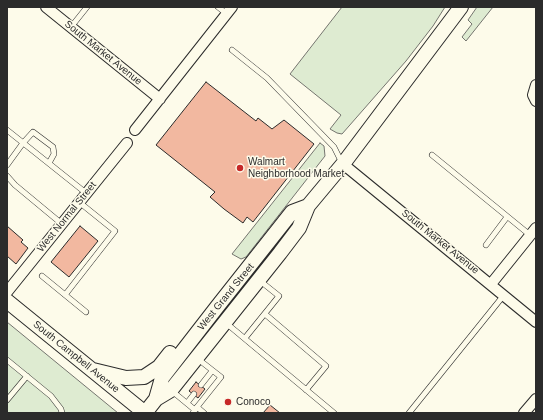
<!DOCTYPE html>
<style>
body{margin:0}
#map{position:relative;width:543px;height:420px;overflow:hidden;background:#fdfbea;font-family:Helvetica,sans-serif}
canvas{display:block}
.frame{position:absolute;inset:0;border:8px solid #2b2b2b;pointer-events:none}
</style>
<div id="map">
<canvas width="543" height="420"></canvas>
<div class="frame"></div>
</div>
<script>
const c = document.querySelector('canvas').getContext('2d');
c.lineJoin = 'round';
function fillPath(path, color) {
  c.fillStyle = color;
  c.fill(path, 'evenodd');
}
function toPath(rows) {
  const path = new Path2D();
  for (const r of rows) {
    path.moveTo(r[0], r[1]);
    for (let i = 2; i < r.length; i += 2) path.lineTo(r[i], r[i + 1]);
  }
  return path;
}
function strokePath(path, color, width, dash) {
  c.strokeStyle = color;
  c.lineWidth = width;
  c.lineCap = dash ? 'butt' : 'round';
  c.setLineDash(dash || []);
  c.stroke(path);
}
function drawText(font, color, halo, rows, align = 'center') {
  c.font = font + ' Helvetica,sans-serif';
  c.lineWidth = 3;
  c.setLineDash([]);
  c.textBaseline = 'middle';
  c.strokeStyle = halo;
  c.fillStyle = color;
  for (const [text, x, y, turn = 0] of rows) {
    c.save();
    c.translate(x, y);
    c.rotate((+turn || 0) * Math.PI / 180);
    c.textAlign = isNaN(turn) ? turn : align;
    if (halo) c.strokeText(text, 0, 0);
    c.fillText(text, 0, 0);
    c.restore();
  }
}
const green = toPath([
 [342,7,445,7,433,26,406,61,342,134,337,133,330,129,341,115,290,74,342,7],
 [477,7,493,7,466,41,462,37,472,24,468,20,477,7],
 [320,143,324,146,325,156,246,257,241,259,232,254,320,143],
 [7,322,118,413,7,413,7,322]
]);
fillPath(green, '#deebd1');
strokePath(green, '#74746e', 1);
const building = toPath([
 [206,82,256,121,258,118,272,129,284,120,314,144,253,222,247,217,243,223,224,209,210,197,215,192,156,145,206,82],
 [7,226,23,240,21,242,28,248,16,264,7,256,7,226],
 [80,226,98,241,69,277,51,262,80,226],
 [196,382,205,389,198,398,189,391,196,382],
 [270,405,280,413,263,413,270,405]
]);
fillPath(building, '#f2b8a0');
strokePath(building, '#2b2b2b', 1);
const lane = toPath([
 [218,7,227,14],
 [71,27,87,7],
 [232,50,267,78,334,147,342,163],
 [7,130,86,193],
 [432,155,530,235],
 [7,165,23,143,33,132,53,147,54,154,49,163],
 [7,176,15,185,62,224],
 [486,245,507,217],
 [42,276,86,312],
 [65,295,115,231,79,202],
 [265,314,326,366,306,390],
 [226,323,334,413],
 [245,338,279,296,259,280],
 [7,360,51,396,61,409,62,413],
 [201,385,212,371],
 [172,391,195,410],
 [7,400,27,376],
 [187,403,194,394],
 [197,407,221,377,198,359],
 [193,413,197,407,204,413],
 [409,413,504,295]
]);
const street = toPath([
 [46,7,160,99],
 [536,85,533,95,536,101],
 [135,130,232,7],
 [343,164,536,322],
 [491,284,536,228],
 [7,292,127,143],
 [524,413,536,399]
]);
const secondary = toPath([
 [7,301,145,413],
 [93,370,126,378,144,377,159,367,170,353],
 [156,399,162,378,217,307,292,212,308,206],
 [145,413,156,399,171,390,280,253,299,228,308,206,343,164,461,7]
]);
strokePath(lane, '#2b2b2b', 6);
strokePath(street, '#2b2b2b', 12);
strokePath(secondary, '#2b2b2b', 16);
strokePath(lane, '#fdfbea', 5);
strokePath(street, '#fdfbea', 10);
strokePath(secondary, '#fdfbea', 14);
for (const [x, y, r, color] of [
 [240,168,4,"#c62828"],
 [228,402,4,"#c62828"]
]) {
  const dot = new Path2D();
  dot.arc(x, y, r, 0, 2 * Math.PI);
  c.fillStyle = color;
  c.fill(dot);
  strokePath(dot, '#fdfbea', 1.5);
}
drawText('10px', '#2b2b2b', '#fdfbea', [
 ["South Market Avenue",103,53,39],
 ["West Normal Street",67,217,-51],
 ["South Market Avenue",440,242,39],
 ["West Grand Street",226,297,-51],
 ["South Campbell Avenue",76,357,39]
]);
drawText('10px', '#2b2b2b', '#fdfbea', [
 ["Walmart",248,162],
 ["Neighborhood Market",248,174],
 ["Conoco",236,402]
], 'left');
</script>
